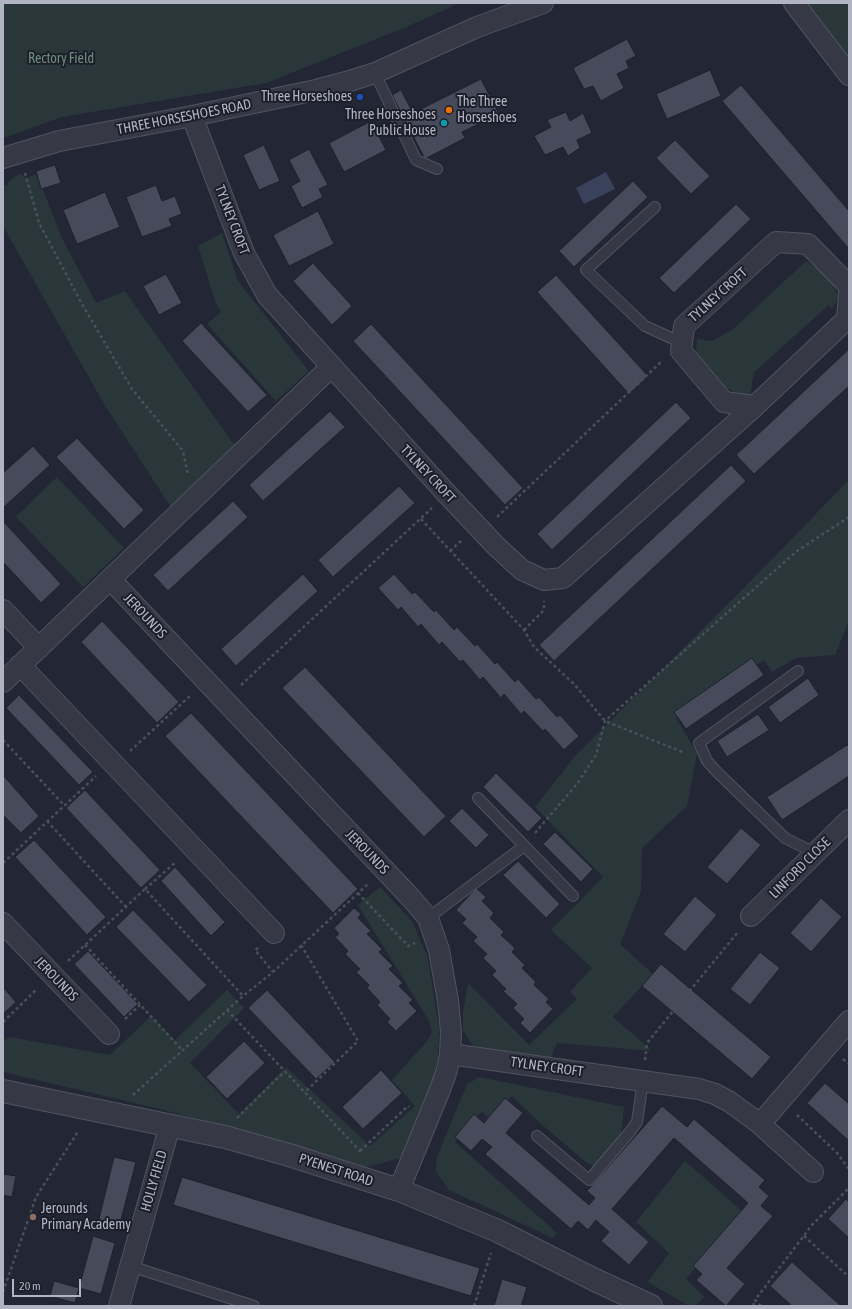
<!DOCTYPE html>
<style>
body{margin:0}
#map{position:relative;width:852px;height:1309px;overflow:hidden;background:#232735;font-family:"Asap Condensed",sans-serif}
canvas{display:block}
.frame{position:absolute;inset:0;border:4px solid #b1b4c2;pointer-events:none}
.scale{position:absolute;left:12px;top:1279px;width:69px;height:18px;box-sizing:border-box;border:2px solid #b1b4c2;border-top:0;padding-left:5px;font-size:12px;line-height:14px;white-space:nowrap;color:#b1b4c2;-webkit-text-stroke:3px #1c1f2a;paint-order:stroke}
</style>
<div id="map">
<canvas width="852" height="1309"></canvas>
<div class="frame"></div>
<div class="scale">20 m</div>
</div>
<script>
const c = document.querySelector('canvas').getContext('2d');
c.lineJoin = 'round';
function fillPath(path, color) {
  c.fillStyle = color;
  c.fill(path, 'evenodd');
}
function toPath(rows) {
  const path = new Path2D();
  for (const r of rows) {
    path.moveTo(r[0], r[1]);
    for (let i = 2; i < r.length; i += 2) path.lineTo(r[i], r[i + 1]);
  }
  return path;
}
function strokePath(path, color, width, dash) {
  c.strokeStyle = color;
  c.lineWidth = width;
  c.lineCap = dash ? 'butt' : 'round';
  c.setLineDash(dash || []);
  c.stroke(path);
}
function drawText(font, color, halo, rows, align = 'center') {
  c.font = font + ' "Asap Condensed",sans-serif';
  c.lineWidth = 4;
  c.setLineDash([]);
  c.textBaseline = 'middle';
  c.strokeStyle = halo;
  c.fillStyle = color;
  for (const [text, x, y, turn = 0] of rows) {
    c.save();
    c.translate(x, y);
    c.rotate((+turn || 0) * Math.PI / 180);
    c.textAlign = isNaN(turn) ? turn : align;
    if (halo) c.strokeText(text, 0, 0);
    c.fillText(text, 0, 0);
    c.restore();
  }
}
fillPath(toPath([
 [3,3,460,3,404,28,266,83,62,117,3,138],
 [790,3,849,3,849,65],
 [20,173,26,178,39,173,42,187,61,236,96,303,125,291,232,442,238,446,172,509,104,404,3,226,3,186,8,185,8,182],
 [222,233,238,281,309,371,276,401,207,324,221,312,215,301,198,246],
 [806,261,815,267,830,281,839,297,832,309,829,305,754,372,750,397,737,394,722,385,712,377,696,351,697,339,711,341,732,330],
 [57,477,124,548,83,587,16,517],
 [849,480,849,621,835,655,796,658,772,672,764,660,676,718,697,753,687,806,642,848,641,892,620,944,653,974,613,1017,652,1051,557,1043,550,1060,476,1050,463,1031,463,1012,468,983,529,1045,577,999,570,992,592,968,551,930,603,877,535,807,575,756,735,597],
 [380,887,412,921,428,958,439,1029,437,1079,414,1142,400,1158,367,1167,164,1110,3,1072,3,1042,9,1037,110,1055,151,1016,175,1040,227,990,244,1008,190,1063,239,1114,286,1067,370,1146,415,1106,392,1080,427,1041,432,1032,429,1021,358,905],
 [480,1077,624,1107,621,1136,595,1167,587,1163,539,1122,512,1096,491,1121,482,1111,455,1142,557,1233,553,1238,449,1190,436,1171,437,1157,467,1084],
 [685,1161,743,1212,686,1279,704,1297,695,1306,689,1306,648,1282,669,1253,636,1222]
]), '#29363a');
fillPath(toPath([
 [606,172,615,189,584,204,576,188]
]), '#3a415b');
const building = toPath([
 [627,39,636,56,626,61,629,68,617,74,624,88,601,101,593,86,584,89,573,68,627,39],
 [710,70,721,96,667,119,656,94,710,70],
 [481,79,499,114,462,132,465,138,425,159,392,95,401,90,413,113,481,79],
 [741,85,849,211,849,249,722,101,741,85],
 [566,112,570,121,583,113,592,133,577,140,580,148,568,156,563,147,545,155,534,136,551,127,547,120,566,112],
 [371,121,386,150,344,172,329,143,371,121],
 [675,140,710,176,691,194,656,158,675,140],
 [264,145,280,181,259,190,243,155,264,145],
 [309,149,328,185,319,189,323,197,302,208,291,186,300,181,289,160,309,149],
 [55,165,61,183,41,189,36,171,55,165],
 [633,181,648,197,574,267,559,251,633,181],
 [156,185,162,201,175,196,182,214,169,219,172,226,142,237,126,197,156,185],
 [105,192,120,227,77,244,63,210,105,192],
 [736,204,751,219,674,293,659,278,736,204],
 [318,211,334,244,289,266,273,235,318,211],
 [313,263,352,306,332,325,293,281,313,263],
 [166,274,182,303,159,315,143,286,166,274],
 [556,275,648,376,629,394,537,292,556,275],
 [201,323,267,395,248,412,182,341,201,323],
 [371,324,523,488,505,505,353,341,371,324],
 [849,349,849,386,754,474,736,455,849,349],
 [676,402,691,418,552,550,537,534,676,402],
 [330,411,345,427,263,501,249,485,330,411],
 [77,438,144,510,124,529,56,457,77,438],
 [33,446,50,465,4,507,3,505,3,473,33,446],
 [731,465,746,481,554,661,539,645,731,465],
 [399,486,415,503,333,577,318,560,399,486],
 [233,501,248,517,168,591,153,575,233,501],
 [3,521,61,584,41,603,3,562,3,521],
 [303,574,318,591,236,666,221,649,303,574],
 [394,574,412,594,415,592,434,612,436,610,454,630,457,627,475,646,477,644,495,664,497,662,515,682,518,679,536,699,539,697,557,717,560,715,579,736,564,750,545,729,543,731,524,711,521,714,504,694,501,698,483,677,480,680,463,660,460,662,442,642,439,645,421,624,418,627,401,607,398,610,378,588,394,574],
 [102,621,179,702,157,723,81,642,102,621],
 [752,658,764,675,686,729,674,712,752,658],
 [305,667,446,816,424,837,282,688,305,667],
 [808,678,819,695,780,723,768,707,808,678],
 [19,695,93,772,79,785,6,708,19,695],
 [191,713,358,889,333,913,165,736,191,713],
 [758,714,769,730,727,757,717,741,758,714],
 [847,745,849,747,849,776,782,820,767,797,847,745],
 [496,773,542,818,528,832,483,787,496,773],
 [3,775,39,816,21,833,3,815,3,775],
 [85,790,160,870,141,888,66,808,85,790],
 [462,808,489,835,476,848,449,821,462,808],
 [741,828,761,845,727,884,707,867,741,828],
 [555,832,593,869,581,882,543,844,555,832],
 [34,840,106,917,87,935,15,857,34,840],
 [518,861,560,904,546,918,503,875,518,861],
 [175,867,225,922,211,936,161,881,175,867],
 [476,888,486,897,482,901,494,913,490,918,504,932,501,935,515,948,512,952,525,965,522,968,536,982,534,985,549,999,546,1002,553,1009,530,1033,520,1023,524,1019,513,1008,517,1004,503,991,506,989,492,975,496,971,483,958,487,954,473,941,477,937,462,923,466,919,456,910,476,888],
 [695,896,717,915,685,952,663,934,695,896],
 [821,898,842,917,811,952,790,933,821,898],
 [354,908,361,914,358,918,371,931,367,934,382,949,379,952,393,966,389,969,403,983,399,986,413,1000,409,1003,417,1011,396,1031,387,1022,390,1019,377,1005,380,1002,367,988,369,985,356,972,360,969,345,954,348,951,335,937,339,934,334,928,354,908],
 [133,910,207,985,189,1002,116,927,133,910],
 [88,951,138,1004,124,1017,74,964,88,951],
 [760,952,780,968,750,1005,730,989,760,952],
 [661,964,771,1057,752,1079,642,986,661,964],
 [3,987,16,1002,3,1014,3,987],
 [267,990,335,1062,316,1079,248,1008,267,990],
 [244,1041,265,1063,227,1099,206,1077,244,1041],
 [381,1070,402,1093,363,1129,342,1107,381,1070],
 [825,1083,849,1104,849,1141,807,1103,825,1083],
 [505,1098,523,1113,506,1133,589,1205,595,1198,587,1191,662,1106,687,1127,694,1119,765,1180,759,1187,769,1196,761,1206,773,1216,727,1268,745,1284,726,1306,696,1280,702,1274,693,1266,748,1203,674,1138,612,1209,649,1242,629,1265,601,1241,609,1232,596,1220,588,1230,578,1221,571,1229,485,1154,492,1147,482,1139,471,1151,455,1137,474,1114,484,1123,505,1098],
 [114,1157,136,1162,118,1231,98,1223,114,1157],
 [3,1174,16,1176,12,1197,3,1195,3,1174],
 [182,1177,480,1268,471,1296,173,1205,182,1177],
 [846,1199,849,1202,849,1238,828,1219,846,1199],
 [93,1236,115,1243,101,1294,79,1288,93,1236],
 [792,1262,841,1306,792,1306,770,1286,792,1262],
 [502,1279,527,1287,521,1306,494,1306,502,1279],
 [54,1281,79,1288,75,1303,50,1296,54,1281]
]);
fillPath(building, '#474a5b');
strokePath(building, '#1e212c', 1);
const service = toPath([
 [375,73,416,160,437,169],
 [655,207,586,270,645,326,682,343],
 [798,671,699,743,707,761,717,772,785,838,815,853],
 [478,798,573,896],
 [428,918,524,846],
 [537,1136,589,1180,629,1133,637,1122,643,1081],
 [130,1266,254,1306]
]);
const minor = toPath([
 [794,3,849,75],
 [192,116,244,253,267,295,447,494,496,546,522,570,544,580,563,578,755,406,847,319,849,293],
 [3,158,59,141,192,116,316,90,346,82,375,73,477,27,543,3],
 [755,406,724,402,681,351,684,326,776,242,808,244,849,286],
 [110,579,411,898,428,918,439,950,448,1001,451,1032,450,1054,447,1070,441,1087,399,1190],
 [3,610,39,648],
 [20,665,274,933],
 [3,682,331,367],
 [751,916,849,820],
 [3,923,109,1034],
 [450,1054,699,1089,715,1094,730,1102,760,1124,813,1172],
 [760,1124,849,1021],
 [119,1306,170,1125]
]);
const tertiary = toPath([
 [3,1091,225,1137,289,1155,399,1190,498,1231,595,1280,651,1306]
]);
strokePath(service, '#515460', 12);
strokePath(minor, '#515460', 22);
strokePath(tertiary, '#515460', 24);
strokePath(toPath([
 [25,173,39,223,82,304,132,389,183,451,188,475],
 [497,517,662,361],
 [421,519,524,630,534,647,574,684,605,721,685,753],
 [450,551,462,540],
 [524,630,544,610,544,601],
 [241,685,432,508],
 [3,740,64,805],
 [130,751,191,695],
 [47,821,126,907],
 [535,833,577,784,596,755,605,721,797,551,849,517],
 [3,863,96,776],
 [145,889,176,862],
 [358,893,408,946,415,943],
 [85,945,182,1050],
 [301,945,358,1041,304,1093],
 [258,948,255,950,273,972],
 [68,961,145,889,243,996],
 [227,1010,362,1153],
 [125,1019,140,1005],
 [3,1022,36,990],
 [843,1059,849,1064],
 [645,1060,647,1043,738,932],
 [133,1095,243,996,273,972,369,883],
 [797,1115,837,1153,849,1169],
 [237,1118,284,1072],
 [360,1151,408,1106,409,1107],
 [804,1236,849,1277],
 [3,1292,36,1197,79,1130],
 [474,1306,491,1253],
 [753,1306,755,1300],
 [761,1306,755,1300,812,1225,849,1188]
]), '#465257', 2.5, [3, 3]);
strokePath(service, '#363945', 10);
strokePath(minor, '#363945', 20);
strokePath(tertiary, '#363945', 22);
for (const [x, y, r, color] of [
 [360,97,4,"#1a4fb4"],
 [449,110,4,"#e8710a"],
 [444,123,4,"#0f9aa8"],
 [33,1217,4,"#8d6e63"]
]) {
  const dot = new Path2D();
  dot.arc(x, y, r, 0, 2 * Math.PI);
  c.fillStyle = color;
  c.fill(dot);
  strokePath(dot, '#1c1f2a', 1.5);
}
drawText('14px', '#6c8f7b', '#1c1f2a', [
 ["Rectory Field",61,59]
]);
drawText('14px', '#b1b4c2', '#1c1f2a', [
 ["Three Horseshoes",352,97],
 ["The Three",457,102,"left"],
 ["Horseshoes",457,118,"left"],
 ["Three Horseshoes",436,115],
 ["Public House",436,131],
 ["Jerounds",41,1209,"left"],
 ["Primary Academy",41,1225,"left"]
], 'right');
drawText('14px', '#b1b4c2', '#1c1f2a', [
 ["THREE HORSESHOES ROAD",184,117,-11],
 ["TYLNEY CROFT",232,220,69],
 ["TYLNEY CROFT",718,295,-42],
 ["TYLNEY CROFT",428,474,47],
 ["JEROUNDS",145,616,47],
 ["JEROUNDS",367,852,46],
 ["LINFORD CLOSE",800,868,-45],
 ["JEROUNDS",56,979,46],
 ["TYLNEY CROFT",547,1067,8],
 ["PYENEST ROAD",336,1170,18],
 ["HOLLY FIELD",154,1181,-74]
]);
</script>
